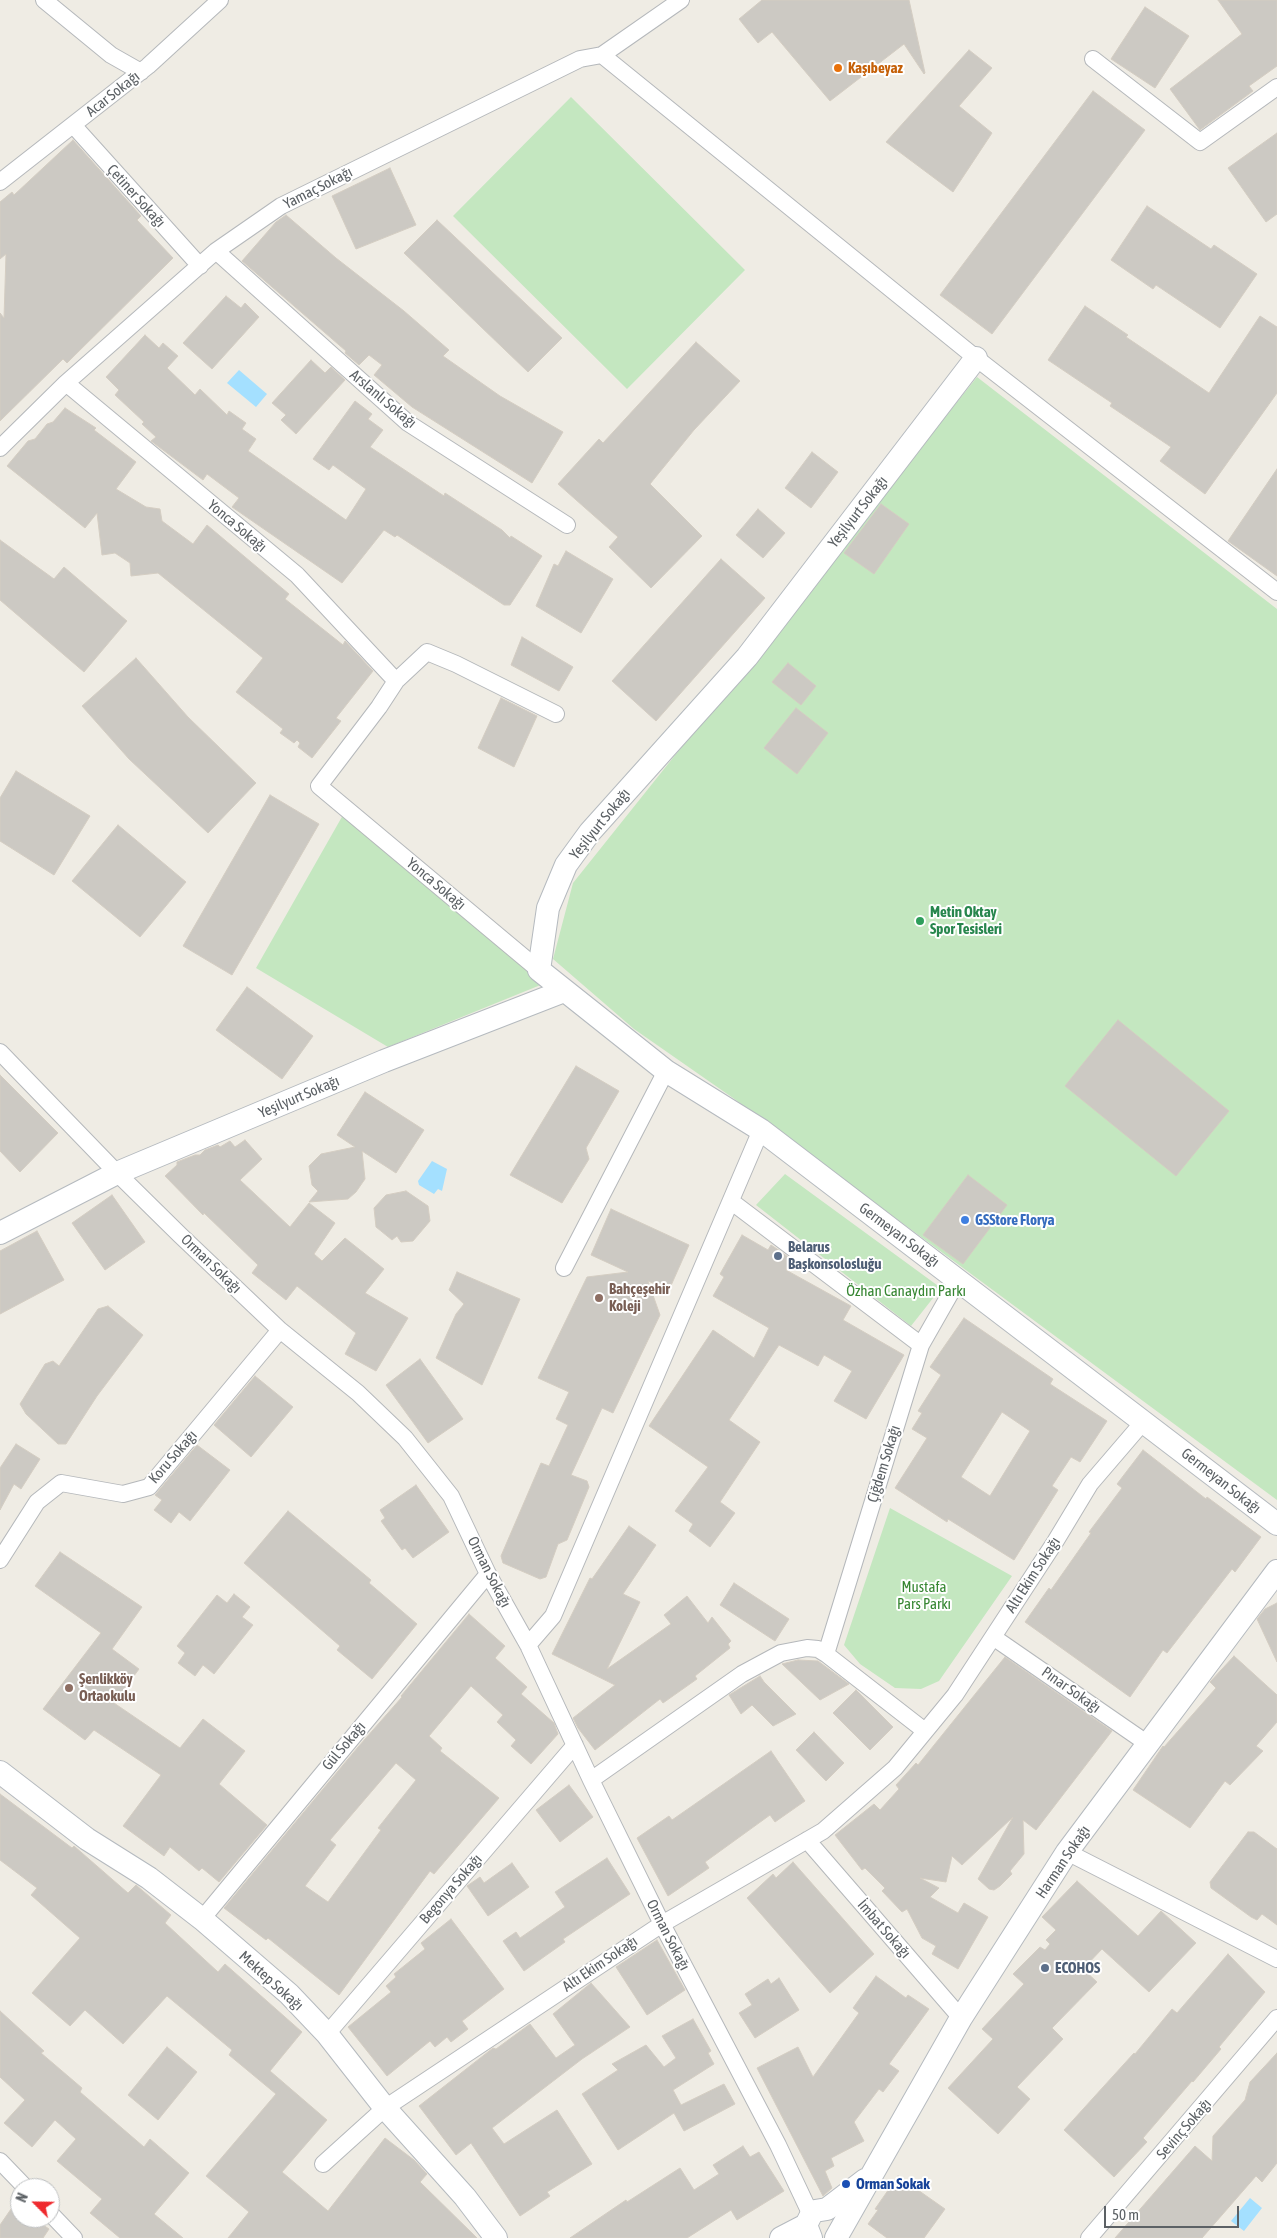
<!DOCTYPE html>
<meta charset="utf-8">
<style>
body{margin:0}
#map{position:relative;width:1277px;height:2238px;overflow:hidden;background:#efece4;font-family:"Asap Condensed",sans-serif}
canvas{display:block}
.north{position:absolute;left:10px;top:2178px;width:50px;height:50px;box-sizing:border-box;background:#fff;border:1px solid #bec0c1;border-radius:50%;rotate:293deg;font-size:14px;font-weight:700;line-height:20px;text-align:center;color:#5c6165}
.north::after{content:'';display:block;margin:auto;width:18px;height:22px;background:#ef2a2e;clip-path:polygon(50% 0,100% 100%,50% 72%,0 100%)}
.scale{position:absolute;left:1104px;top:2206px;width:135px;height:22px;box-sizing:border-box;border:2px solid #5c6165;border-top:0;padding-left:6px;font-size:15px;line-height:18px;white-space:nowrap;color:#5c6165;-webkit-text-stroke:4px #fff;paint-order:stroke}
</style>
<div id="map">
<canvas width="1277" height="2238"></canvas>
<div class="north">N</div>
<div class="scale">50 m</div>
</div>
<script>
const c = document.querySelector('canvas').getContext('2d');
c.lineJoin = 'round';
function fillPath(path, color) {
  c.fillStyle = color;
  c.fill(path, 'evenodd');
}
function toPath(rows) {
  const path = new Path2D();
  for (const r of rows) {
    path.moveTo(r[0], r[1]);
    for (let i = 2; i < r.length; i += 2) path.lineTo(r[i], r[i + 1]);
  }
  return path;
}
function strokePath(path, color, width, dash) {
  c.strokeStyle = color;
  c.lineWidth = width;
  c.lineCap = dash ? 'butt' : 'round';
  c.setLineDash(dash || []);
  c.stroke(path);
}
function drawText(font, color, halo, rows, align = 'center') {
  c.font = font + ' "Asap Condensed",sans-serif';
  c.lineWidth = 4;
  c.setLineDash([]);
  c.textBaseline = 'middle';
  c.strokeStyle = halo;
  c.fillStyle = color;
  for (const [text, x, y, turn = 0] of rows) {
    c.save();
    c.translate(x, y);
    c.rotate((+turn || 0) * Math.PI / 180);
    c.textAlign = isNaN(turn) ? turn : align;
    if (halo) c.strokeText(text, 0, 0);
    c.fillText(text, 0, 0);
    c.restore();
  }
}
fillPath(toPath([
 [571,97,745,270,627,389,453,216],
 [977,377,1277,609,1277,1500,733,1098,634,1029,553,959,573,883],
 [343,815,543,984,388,1047,256,968],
 [785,1174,941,1288,911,1326,756,1205],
 [890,1508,1012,1576,939,1681,921,1689,895,1688,860,1664,844,1645]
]), '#c4e7c0');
fillPath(toPath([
 [239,370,267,394,256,407,227,383],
 [432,1161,447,1169,442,1191,438,1189,434,1194,419,1185,418,1181],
 [1250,2198,1262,2208,1244,2231,1231,2221]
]), '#a4e0ff');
const building = toPath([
 [762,0,909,0,925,73,924,74,904,44,830,101,772,32,758,43,739,19,762,0],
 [1218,0,1277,0,1277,66,1249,86,1253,91,1200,130,1170,89,1242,34,1218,0],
 [1145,7,1189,36,1155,88,1111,59,1145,7],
 [969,50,992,68,959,106,992,133,953,192,886,142,969,50],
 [1093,91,1145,130,992,334,940,295,1093,91],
 [1277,133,1277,214,1266,222,1228,168,1277,133],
 [73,140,141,216,137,220,173,258,67,363,63,359,0,421,0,313,4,318,6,254,0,259,0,202,12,192,14,195,73,140],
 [390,168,416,225,356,249,332,196,390,168],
 [1147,206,1211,249,1214,245,1257,274,1220,328,1156,285,1153,289,1111,260,1147,206],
 [286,215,336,258,404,311,449,350,443,356,500,396,563,432,532,483,412,407,374,375,382,365,369,355,359,365,345,353,346,351,242,261,276,222,286,215],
 [437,220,562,338,528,372,404,253,437,220],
 [226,296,241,308,245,303,259,317,212,369,183,343,226,296],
 [1085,306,1128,335,1126,337,1209,393,1260,316,1277,327,1277,393,1205,494,1160,461,1171,447,1110,406,1112,403,1048,360,1085,306],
 [145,335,159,348,163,343,178,356,167,368,195,395,200,389,227,415,229,411,246,423,242,429,256,439,248,451,346,520,366,489,333,465,329,470,313,459,355,401,372,414,368,419,383,430,370,447,444,496,445,493,502,530,510,538,511,536,542,556,510,605,504,605,397,535,395,537,384,530,342,583,232,507,239,498,207,474,203,480,151,441,156,437,142,424,144,422,115,395,119,390,106,377,145,335],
 [696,342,740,381,694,430,650,484,702,536,651,588,609,547,618,537,558,484,599,439,603,443,696,342],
 [311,360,325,373,331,367,345,380,296,434,281,420,286,415,272,403,311,360],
 [65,408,96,428,94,430,136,462,116,489,146,507,160,509,162,521,193,544,207,525,289,594,285,599,343,645,345,641,373,671,336,718,341,721,312,758,298,747,300,743,297,740,294,743,280,733,283,729,236,692,263,658,158,573,131,576,130,563,115,553,102,555,97,513,85,528,7,466,28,441,35,439,47,424,53,422,65,408],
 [812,452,838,472,811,508,785,488,812,452],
 [1277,469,1277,576,1228,541,1277,469],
 [881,504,909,524,874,574,844,553,881,504],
 [758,509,785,533,763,558,736,535,758,509],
 [0,540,54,579,64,567,127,621,84,672,0,600,0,540],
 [566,551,613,579,581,633,536,606,554,564,558,566,566,551],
 [721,559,765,598,656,721,612,681,721,559],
 [522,637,573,667,559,691,511,665,522,637],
 [136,658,188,717,256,783,208,833,129,759,82,706,136,658],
 [788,663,816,686,801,705,772,682,788,663],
 [501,698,537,716,514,767,478,748,501,698],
 [796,708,828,733,797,774,764,748,796,708],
 [16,771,90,816,54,875,0,841,0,798,16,771],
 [270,795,319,824,232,975,183,946,270,795],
 [118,825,186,882,140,937,72,881,118,825],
 [247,987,313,1036,282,1079,216,1030,247,987],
 [1118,1020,1229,1111,1176,1176,1065,1086,1118,1020],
 [576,1066,619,1091,586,1148,589,1159,562,1203,510,1175,576,1066],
 [0,1075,58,1133,20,1172,0,1151,0,1075],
 [365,1092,424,1130,396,1173,362,1151,365,1179,356,1192,348,1199,309,1202,318,1191,312,1185,309,1166,321,1154,355,1147,337,1135,365,1092],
 [245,1140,262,1159,240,1180,290,1227,309,1203,335,1223,314,1254,322,1261,345,1238,384,1269,365,1293,408,1318,376,1371,345,1354,356,1333,297,1286,286,1300,252,1273,258,1265,204,1213,203,1215,165,1176,177,1165,177,1162,195,1155,200,1155,205,1150,218,1145,220,1147,230,1141,235,1147,245,1140],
 [968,1175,1007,1205,963,1264,923,1235,968,1175],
 [406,1191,428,1206,430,1221,413,1241,401,1242,397,1236,392,1240,376,1227,374,1208,386,1195,406,1191],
 [112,1195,145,1242,105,1270,72,1223,112,1195],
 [611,1209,689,1245,669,1290,648,1281,660,1315,613,1413,602,1408,571,1475,587,1481,589,1487,567,1540,558,1544,546,1577,540,1579,503,1563,501,1556,541,1463,549,1466,568,1425,556,1419,569,1392,538,1378,587,1277,628,1272,591,1255,611,1209],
 [37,1231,64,1280,0,1314,0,1251,37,1231],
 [742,1235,768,1250,771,1245,780,1251,792,1260,786,1270,851,1306,843,1320,904,1355,866,1419,834,1401,852,1371,824,1355,818,1366,779,1345,729,1420,760,1442,720,1502,735,1513,710,1547,689,1531,693,1524,675,1511,708,1467,649,1426,713,1330,754,1358,769,1328,713,1296,724,1277,720,1274,742,1235],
 [457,1272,520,1299,482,1385,436,1358,456,1314,464,1304,449,1290,457,1272],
 [108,1306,143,1335,97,1396,66,1444,58,1444,26,1414,20,1404,45,1364,53,1361,59,1366,98,1309,108,1306],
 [964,1318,1053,1379,1050,1384,1107,1421,1080,1462,1071,1457,1052,1486,1058,1490,1014,1560,948,1519,947,1522,895,1488,927,1438,912,1429,922,1413,918,1411,941,1375,930,1367,964,1318],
 [1002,1412,1030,1431,990,1496,961,1477,1002,1412],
 [420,1359,463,1419,428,1443,386,1385,420,1359],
 [255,1376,293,1407,251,1457,214,1425,255,1376],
 [16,1444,40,1459,21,1489,14,1484,0,1510,0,1468,16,1444],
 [197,1445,230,1470,190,1521,179,1512,171,1523,154,1510,162,1500,155,1495,197,1445],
 [1143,1450,1206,1499,1207,1497,1261,1537,1235,1572,1232,1569,1167,1653,1163,1650,1130,1697,1025,1622,1049,1588,1051,1590,1091,1533,1089,1532,1122,1488,1117,1484,1143,1450],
 [416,1485,449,1532,413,1558,405,1548,402,1550,381,1521,385,1518,380,1510,416,1485],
 [288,1511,371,1580,369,1583,417,1624,372,1679,337,1650,340,1646,244,1563,288,1511],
 [629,1526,656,1545,623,1594,640,1602,607,1669,671,1624,664,1615,687,1596,708,1623,712,1617,731,1641,728,1644,730,1648,695,1676,697,1679,663,1703,660,1699,595,1750,578,1728,573,1718,615,1685,552,1654,590,1578,592,1579,629,1526],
 [60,1552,142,1607,112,1649,139,1669,114,1703,180,1748,203,1719,245,1751,219,1784,267,1825,219,1882,202,1868,199,1871,170,1847,164,1856,123,1826,161,1775,94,1730,85,1740,43,1709,101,1633,35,1586,60,1552],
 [734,1583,789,1619,775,1641,720,1605,734,1583],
 [234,1594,250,1607,242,1617,253,1625,214,1674,203,1665,195,1676,178,1663,185,1653,177,1646,217,1595,227,1603,234,1594],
 [1277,1603,1277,1662,1257,1619,1265,1609,1277,1603],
 [469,1614,505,1646,495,1658,527,1687,521,1694,554,1723,558,1734,531,1764,511,1746,516,1740,497,1722,503,1715,471,1686,429,1736,442,1748,440,1751,499,1798,434,1874,430,1871,339,1995,268,1938,266,1940,224,1908,358,1747,402,1697,401,1696,469,1614],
 [396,1763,416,1780,378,1828,381,1830,328,1902,305,1886,336,1845,330,1840,396,1763],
 [1234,1656,1277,1695,1277,1722,1256,1746,1263,1751,1230,1785,1225,1781,1190,1828,1133,1790,1163,1746,1164,1747,1216,1688,1210,1682,1234,1656],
 [1005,1657,1112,1731,1036,1830,1023,1820,1024,1854,1010,1871,1012,1874,1000,1886,994,1890,989,1889,978,1879,1013,1817,962,1865,952,1856,946,1882,920,1878,939,1888,930,1897,958,1913,964,1903,988,1917,958,1969,932,1954,936,1946,922,1938,907,1909,902,1912,882,1891,885,1888,865,1868,862,1870,835,1835,874,1804,880,1810,899,1789,896,1785,916,1763,918,1765,1005,1657],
 [798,1660,818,1661,849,1684,820,1700,782,1664,798,1660],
 [760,1676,764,1682,796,1714,773,1726,752,1705,741,1714,729,1695,760,1676],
 [856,1690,893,1727,870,1750,833,1713,856,1690],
 [814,1732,844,1763,826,1781,796,1750,814,1732],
 [771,1751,805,1801,775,1822,770,1815,705,1862,709,1868,668,1896,637,1838,669,1816,672,1820,771,1751],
 [569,1785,593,1817,560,1842,536,1810,569,1785],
 [0,1794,72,1848,74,1846,128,1893,136,1885,171,1915,165,1923,218,1972,225,1964,302,2032,270,2071,327,2120,282,2172,328,2211,385,2138,414,2160,427,2174,420,2182,477,2238,228,2238,249,2212,206,2176,276,2094,229,2055,232,2050,167,1996,123,2044,85,2010,70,2026,32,1993,80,1938,31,1895,37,1888,0,1860,0,1794],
 [1248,1832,1254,1832,1277,1849,1277,1925,1262,1914,1257,1920,1251,1917,1211,1888,1210,1882,1248,1832],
 [607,1858,630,1894,563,1939,565,1942,524,1971,503,1941,516,1932,520,1938,565,1907,555,1892,607,1858],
 [793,1862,874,1954,830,1993,747,1898,773,1874,776,1878,793,1862],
 [512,1863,529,1887,488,1916,467,1886,480,1877,484,1883,512,1863],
 [1077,1881,1138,1936,1161,1911,1196,1943,1149,1992,1102,1949,1083,1969,1097,1982,1052,2028,1063,2039,1017,2087,1030,2099,998,2134,948,2088,993,2039,982,2029,1024,1984,1013,1974,1040,1947,1045,1950,1050,1944,1046,1940,1056,1930,1042,1917,1077,1881],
 [451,1919,504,1989,462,2021,468,2029,451,2042,447,2037,435,2047,430,2041,387,2076,348,2027,391,1992,386,1986,396,1977,394,1974,425,1949,421,1943,451,1919],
 [657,1940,685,1990,647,2015,616,1967,657,1940],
 [1228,1954,1265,1992,1219,2047,1221,2049,1193,2082,1192,2081,1143,2138,1147,2142,1114,2177,1064,2130,1134,2053,1135,2054,1172,2009,1177,2013,1228,1954],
 [876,1976,906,1998,908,1995,929,2009,889,2064,899,2071,883,2092,879,2089,854,2122,864,2141,831,2158,834,2166,825,2171,832,2188,823,2196,757,2068,798,2047,813,2077,859,2013,853,2008,876,1976],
 [779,1978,799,2010,755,2038,739,2013,752,2005,745,1994,768,1979,771,1984,779,1978],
 [591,1983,630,2027,582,2059,492,2128,504,2144,557,2110,592,2164,547,2192,550,2196,520,2216,471,2143,456,2155,419,2106,493,2048,496,2049,530,2024,556,2058,575,2045,553,2014,591,1983],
 [0,2011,44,2051,41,2053,82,2088,80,2092,144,2147,150,2139,189,2173,154,2214,183,2238,120,2238,90,2213,102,2199,57,2161,76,2139,55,2120,32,2147,4,2123,25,2100,0,2077,0,2011],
 [693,2019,711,2051,708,2053,714,2064,673,2090,681,2105,724,2084,735,2104,684,2131,674,2113,618,2150,582,2094,618,2070,612,2064,646,2045,664,2067,676,2058,662,2036,693,2019],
 [167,2047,197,2072,158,2120,128,2095,167,2047],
 [1277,2053,1277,2163,1262,2182,1256,2176,1202,2238,1115,2238,1195,2146,1212,2161,1213,2136,1245,2100,1250,2082,1277,2053],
 [743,2146,750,2157,759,2152,784,2191,737,2220,731,2210,687,2238,570,2238,626,2200,627,2202,680,2168,694,2190,719,2174,713,2165,743,2146],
 [898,2176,945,2209,924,2238,887,2238,868,2224,878,2210,875,2209,898,2176],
 [20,2196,20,2218,33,2218,49,2229,43,2238,0,2238,0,2225,20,2196]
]);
fillPath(building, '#ccc9c3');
strokePath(building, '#d4cdc2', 1);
const street = toPath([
 [44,0,111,55,141,72],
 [602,55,976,358,1277,592],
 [1093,59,1200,142,1277,87],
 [73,125,200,266],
 [0,182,148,66,220,0],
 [216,251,408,423,567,525],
 [66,383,297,575,396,681,379,707,319,786,539,970],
 [0,448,66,383,216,251,281,206,580,59,602,55,681,0],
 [396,681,427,652,456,664,556,714],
 [0,1052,117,1173,180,1235,280,1330,358,1393,405,1438,451,1496,488,1574,528,1645,591,1780,662,1924,778,2145,811,2215],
 [732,1202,921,1345],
 [564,1268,666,1071],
 [0,1560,37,1502,61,1483,123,1494,149,1487,280,1330],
 [993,1637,1148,1744],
 [528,1645,553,1616,761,1130],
 [826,1654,921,1345,958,1280],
 [591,1780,742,1674,781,1653,807,1648,818,1649,826,1654,925,1731],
 [807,1840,961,2018],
 [1067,1852,1277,1959],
 [202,1919,488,1574],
 [327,2034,575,1745],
 [0,2161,26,2188],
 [323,2164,385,2108,662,1924,823,1831,895,1768,955,1695,1055,1542,1090,1484,1144,1421],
 [50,2213,74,2238],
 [1089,2238,1277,2018]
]);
const secondary = toPath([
 [976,358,747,657,590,832,566,865,548,908,539,970,666,1071,761,1130,1277,1524],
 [0,1233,117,1173,384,1061,564,991],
 [0,1772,87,1839,149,1878,202,1919,289,1994,327,2034,385,2108,465,2197,496,2238],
 [781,2238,806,2225],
 [811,2238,806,2225,811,2215,815,2211,827,2209,865,2180],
 [836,2238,961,2018,1067,1852,1277,1571]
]);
strokePath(street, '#b5b8bb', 18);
strokePath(secondary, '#b5babf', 24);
strokePath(street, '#fff', 16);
strokePath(secondary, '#fff', 22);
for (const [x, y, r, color] of [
 [838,68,5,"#e8710a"],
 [920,921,5,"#2e9e5b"],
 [965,1220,5,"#3f7fe0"],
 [778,1256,5,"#5c6f8a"],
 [599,1298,5,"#8d6e63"],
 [69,1688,5,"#8d6e63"],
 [1045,1968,5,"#5c6f8a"],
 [846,2184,5,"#1a4fb4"]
]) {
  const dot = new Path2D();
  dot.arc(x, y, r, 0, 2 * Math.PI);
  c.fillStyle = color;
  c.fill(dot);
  strokePath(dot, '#fff', 2);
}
drawText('bold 15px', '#c56008', '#fff', [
 ["Kaşıbeyaz",848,68]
], 'left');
drawText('15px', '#5c6165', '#fff', [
 ["Acar Sokağı",113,94,-38],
 ["Yamaç Sokağı",318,188,-27],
 ["Çetiner Sokağı",136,196,48],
 ["Arslanlı Sokağı",383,399,40],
 ["Yeşilyurt Sokağı",858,512,-52],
 ["Yonca Sokağı",237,526,40],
 ["Yeşilyurt Sokağı",600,824,-51],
 ["Yonca Sokağı",436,884,40],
 ["Yeşilyurt Sokağı",299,1097,-23],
 ["Germeyan Sokağı",899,1235,37],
 ["Orman Sokağı",211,1264,44],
 ["Koru Sokağı",173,1457,-49],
 ["Çiğdem Sokağı",884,1464,-73],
 ["Germeyan Sokağı",1221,1481,38],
 ["Orman Sokağı",489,1572,63],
 ["Altı Ekim Sokağı",1033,1575,-57],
 ["Pınar Sokağı",1071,1690,35],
 ["Gül Sokağı",344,1746,-50],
 ["Harman Sokağı",1063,1862,-56],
 ["Begonya Sokağı",451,1889,-49],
 ["İmbat Sokağı",884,1929,49],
 ["Orman Sokağı",668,1935,63],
 ["Altı Ekim Sokağı",600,1964,-34],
 ["Mektep Sokağı",271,1981,42],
 ["Sevinç Sokağı",1184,2129,-49]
]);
drawText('bold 15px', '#27864d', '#fff', [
 ["Metin Oktay",930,912],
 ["Spor Tesisleri",930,929]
], 'left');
drawText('bold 15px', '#366cbe', '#fff', [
 ["GSStore Florya",975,1220]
], 'left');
drawText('bold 15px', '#4e5e75', '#fff', [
 ["Belarus",788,1247],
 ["Başkonsolosluğu",788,1264],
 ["ECOHOS",1055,1968]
], 'left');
drawText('bold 15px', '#785e54', '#fff', [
 ["Bahçeşehir",609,1289],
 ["Koleji",609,1306],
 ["Şenlikköy",79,1679],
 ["Ortaokulu",79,1696]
], 'left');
drawText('15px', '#368632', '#fff', [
 ["Özhan Canaydın Parkı",906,1291],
 ["Mustafa",924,1587],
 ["Pars Parkı",924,1604]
]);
drawText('bold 15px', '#164399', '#fff', [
 ["Orman Sokak",856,2184]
], 'left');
</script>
